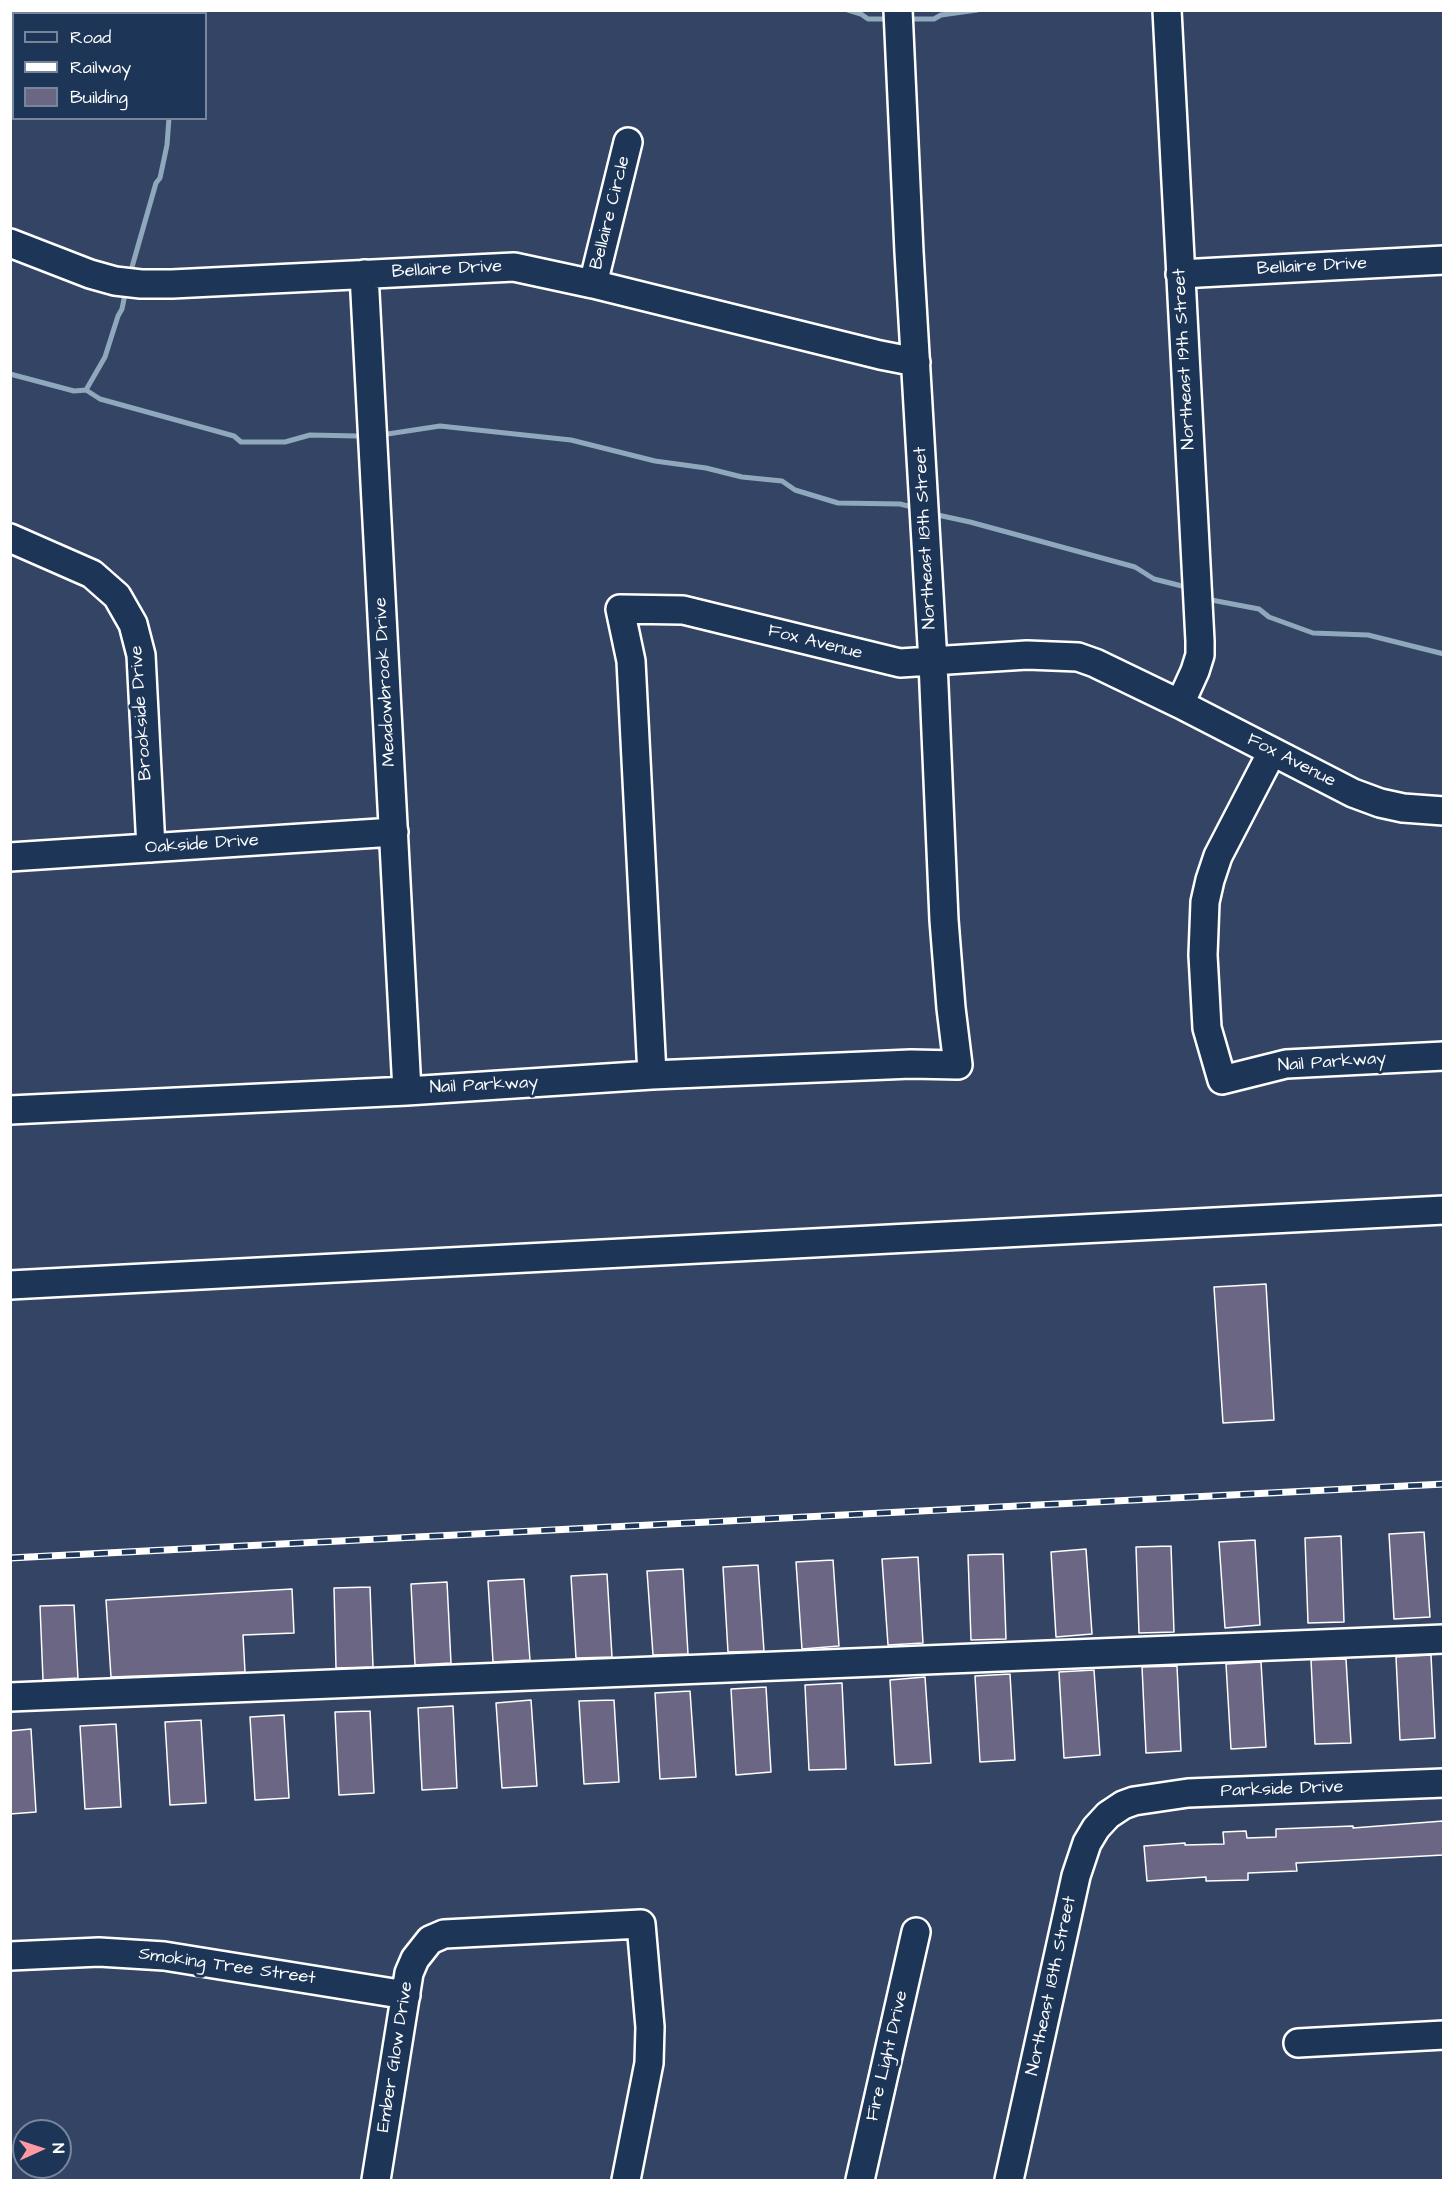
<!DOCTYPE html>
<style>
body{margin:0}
#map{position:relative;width:1454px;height:2191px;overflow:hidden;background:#344464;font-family:"Architects Daughter",sans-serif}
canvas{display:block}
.frame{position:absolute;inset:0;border:12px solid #fff;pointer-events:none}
.legend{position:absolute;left:12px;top:12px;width:195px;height:108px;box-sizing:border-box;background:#1d3557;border:2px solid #77869a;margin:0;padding:8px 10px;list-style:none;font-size:18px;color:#fff}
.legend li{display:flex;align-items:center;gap:12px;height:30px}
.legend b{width:30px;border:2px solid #77869a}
.north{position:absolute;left:12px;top:2119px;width:60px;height:60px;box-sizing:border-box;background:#1d3557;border:2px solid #77869a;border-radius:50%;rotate:87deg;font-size:16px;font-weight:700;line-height:24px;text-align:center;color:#fff}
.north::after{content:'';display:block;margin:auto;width:21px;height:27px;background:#ff9aa2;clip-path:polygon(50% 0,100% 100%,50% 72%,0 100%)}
</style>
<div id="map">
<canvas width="1454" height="2191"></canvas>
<div class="frame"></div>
<ul class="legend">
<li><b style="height:8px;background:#1d3557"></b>Road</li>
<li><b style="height:8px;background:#fff"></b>Railway</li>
<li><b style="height:16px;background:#6a6683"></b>Building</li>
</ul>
<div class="north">N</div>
</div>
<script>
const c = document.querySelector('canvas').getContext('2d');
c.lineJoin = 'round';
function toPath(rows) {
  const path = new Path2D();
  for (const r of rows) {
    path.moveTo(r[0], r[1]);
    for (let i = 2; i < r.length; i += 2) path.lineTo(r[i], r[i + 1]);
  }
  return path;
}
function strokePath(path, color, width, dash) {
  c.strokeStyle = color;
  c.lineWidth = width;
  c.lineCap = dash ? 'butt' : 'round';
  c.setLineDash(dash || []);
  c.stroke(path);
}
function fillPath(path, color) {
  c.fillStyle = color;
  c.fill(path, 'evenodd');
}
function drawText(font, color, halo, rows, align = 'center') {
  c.font = font + ' "Architects Daughter",sans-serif';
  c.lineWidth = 6;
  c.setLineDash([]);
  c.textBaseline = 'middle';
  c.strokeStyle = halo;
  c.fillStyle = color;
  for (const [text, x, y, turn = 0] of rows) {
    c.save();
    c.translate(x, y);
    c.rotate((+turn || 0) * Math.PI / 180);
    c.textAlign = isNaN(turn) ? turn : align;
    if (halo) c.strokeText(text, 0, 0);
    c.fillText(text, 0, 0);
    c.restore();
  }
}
strokePath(toPath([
 [848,10,861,14,868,19,889,19],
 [189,14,190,10],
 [905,19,934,19,941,15,977,10],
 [130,274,156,183,160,178,167,145,169,118],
 [10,374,74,391,86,390,100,399,234,436,241,442,285,442,310,435,357,436,363,438],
 [86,390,105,357,118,316,122,309,126,289],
 [381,435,440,426,571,440,655,461,706,468,742,477,782,481,795,490,838,503,900,504,916,508],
 [933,514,970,522,1135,567,1154,579,1182,586,1190,591],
 [1206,599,1259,609,1269,617,1313,633,1368,635,1444,654]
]), '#90a8bb', 5);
const building = toPath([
 [1266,1284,1274,1420,1223,1423,1214,1287,1266,1284],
 [1424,1532,1430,1617,1394,1619,1389,1534,1424,1532],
 [1341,1536,1344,1622,1308,1623,1305,1538,1341,1536],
 [1255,1540,1260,1625,1225,1628,1219,1542,1255,1540],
 [1171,1546,1174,1632,1139,1633,1136,1547,1171,1546],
 [1086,1549,1092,1634,1056,1637,1051,1552,1086,1549],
 [1003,1554,1006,1639,971,1640,968,1555,1003,1554],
 [918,1557,923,1643,888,1645,882,1559,918,1557],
 [833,1560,839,1646,802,1649,796,1562,833,1560],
 [758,1565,764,1651,728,1652,723,1567,758,1565],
 [683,1569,688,1654,653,1655,647,1571,683,1569],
 [607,1574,612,1657,576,1658,571,1576,607,1574],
 [524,1579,530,1660,493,1662,488,1581,524,1579],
 [447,1582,451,1663,415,1665,411,1584,447,1582],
 [370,1587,373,1667,336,1668,334,1588,370,1587],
 [292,1589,294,1633,243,1635,245,1672,111,1677,106,1600,292,1589],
 [74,1605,78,1678,43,1680,40,1606,74,1605],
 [1431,1655,1435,1738,1400,1740,1396,1657,1431,1655],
 [1346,1659,1351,1743,1315,1744,1311,1660,1346,1659],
 [1261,1662,1266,1747,1231,1749,1226,1664,1261,1662],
 [1177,1666,1181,1751,1146,1753,1142,1667,1177,1666],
 [1094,1670,1100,1755,1064,1758,1059,1672,1094,1670],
 [1010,1674,1015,1760,980,1762,975,1676,1010,1674],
 [925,1677,931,1763,895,1765,890,1680,925,1677],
 [842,1683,846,1769,809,1770,805,1685,842,1683],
 [766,1687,771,1772,736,1775,731,1689,766,1687],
 [690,1691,696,1777,660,1779,655,1693,690,1691],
 [531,1700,537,1786,502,1788,496,1703,531,1700],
 [614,1700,619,1782,584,1784,579,1701,614,1700],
 [453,1706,457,1788,422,1790,418,1708,453,1706],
 [370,1711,374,1793,339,1795,335,1712,370,1711],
 [284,1715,289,1798,255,1800,250,1717,284,1715],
 [201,1720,206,1803,170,1805,165,1722,201,1720],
 [116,1724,121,1807,85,1809,80,1726,116,1724],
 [31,1729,36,1812,10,1814,10,1731,31,1729],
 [1443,1821,1443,1855,1296,1863,1297,1871,1248,1873,1248,1880,1206,1881,1206,1877,1147,1881,1144,1846,1185,1843,1185,1845,1224,1844,1223,1832,1246,1831,1247,1838,1276,1837,1276,1829,1353,1826,1353,1828,1443,1821]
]);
fillPath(building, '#6a6683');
strokePath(building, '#fff', 1.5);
const minor = toPath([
 [1167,10,1200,641,1200,655,1195,671,1180,704],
 [10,243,90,274,115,281,141,284,172,284,514,267,593,284,880,355,916,362],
 [364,274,407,1091],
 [1180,274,1444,260],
 [593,284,628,142],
 [10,538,92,574,117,596,133,624,141,655,151,848],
 [1272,752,1218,856,1210,880,1205,902,1203,955,1207,1028,1222,1080,1286,1064,1444,1056],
 [10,857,394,832],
 [652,1075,631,661,620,609,683,610,900,663,1027,655,1078,657,1095,663,1180,704,1353,793,1380,803,1403,808,1444,811],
 [10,1110,407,1091,652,1075,911,1064,958,1065,951,1008,944,920,933,662,909,252,898,10],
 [10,1285,1444,1210],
 [10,1697,1444,1639],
 [10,1956,99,1952,164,1956,406,1995],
 [1298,2043,1444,2035],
 [376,2180,409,1973,415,1959,430,1940,444,1934,641,1924,650,2027,649,2063,626,2180],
 [860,2180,916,1932],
 [1009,2180,1076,1876,1087,1843,1096,1828,1108,1815,1123,1805,1134,1801,1188,1793,1444,1783]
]);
strokePath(minor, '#fff', 32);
strokePath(minor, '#1d3557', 27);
const rail = toPath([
 [10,1558,1444,1484]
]);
strokePath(rail, '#fff', 7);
strokePath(rail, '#1d3557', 4.5, [14]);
drawText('18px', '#fff', '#1d3557', [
 ["Bellaire Circle",611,213,-76],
 ["Bellaire Drive",1312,267,-3],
 ["Bellaire Drive",447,270,-3],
 ["Northeast 19th Street",1185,359,-93],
 ["Northeast 18th Street",926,538,-93],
 ["Fox Avenue",815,643,14],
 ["Meadowbrook Drive",386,682,-93],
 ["Brookside Drive",142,713,-94],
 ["Fox Avenue",1291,761,27],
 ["Oakside Drive",202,845,-4],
 ["Nail Parkway",1332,1063,-4],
 ["Nail Parkway",484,1086,-3],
 ["Parkside Drive",1282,1790,-2],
 ["Smoking Tree Street",227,1967,8],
 ["Northeast 18th Street",1052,1986,-78],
 ["Fire Light Drive",888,2056,-77],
 ["Ember Glow Drive",396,2057,-81]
]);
</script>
